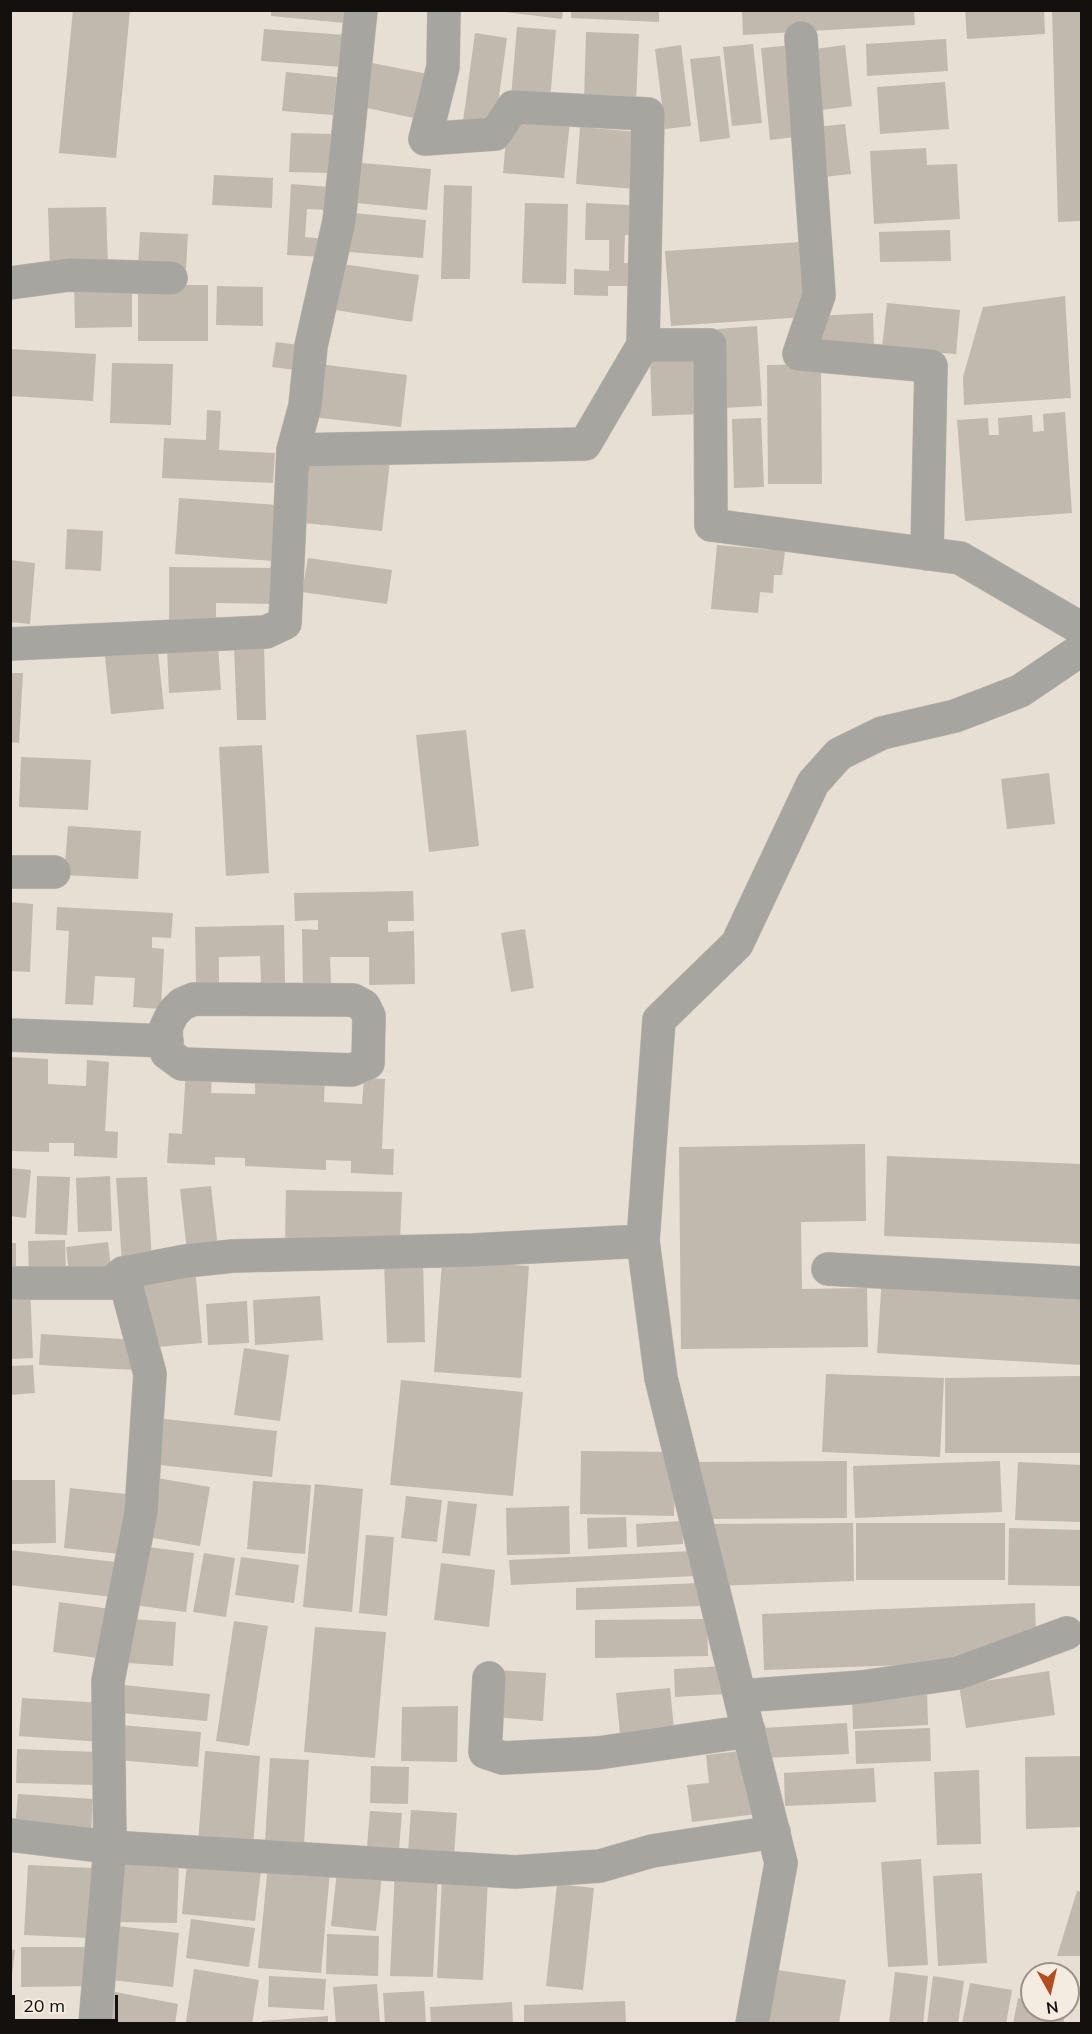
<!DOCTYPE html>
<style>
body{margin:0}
#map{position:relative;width:1092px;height:2034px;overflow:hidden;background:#e7ded4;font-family:Mulish,sans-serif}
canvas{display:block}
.frame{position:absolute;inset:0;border:12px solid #13100d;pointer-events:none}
.north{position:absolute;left:1020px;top:1962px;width:60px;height:60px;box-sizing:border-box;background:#f4ebe1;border:2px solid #9a938c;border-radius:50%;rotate:172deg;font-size:16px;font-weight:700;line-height:24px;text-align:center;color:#13100d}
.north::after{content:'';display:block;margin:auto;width:21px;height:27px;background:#b24d20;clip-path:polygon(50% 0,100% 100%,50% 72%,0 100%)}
.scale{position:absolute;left:12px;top:1995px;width:106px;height:27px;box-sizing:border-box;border:3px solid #13100d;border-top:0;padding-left:8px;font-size:18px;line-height:21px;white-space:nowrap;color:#13100d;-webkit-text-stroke:4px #f4ebe1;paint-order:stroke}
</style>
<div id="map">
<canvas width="1092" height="2034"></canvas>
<div class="frame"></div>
<div class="north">N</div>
<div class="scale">20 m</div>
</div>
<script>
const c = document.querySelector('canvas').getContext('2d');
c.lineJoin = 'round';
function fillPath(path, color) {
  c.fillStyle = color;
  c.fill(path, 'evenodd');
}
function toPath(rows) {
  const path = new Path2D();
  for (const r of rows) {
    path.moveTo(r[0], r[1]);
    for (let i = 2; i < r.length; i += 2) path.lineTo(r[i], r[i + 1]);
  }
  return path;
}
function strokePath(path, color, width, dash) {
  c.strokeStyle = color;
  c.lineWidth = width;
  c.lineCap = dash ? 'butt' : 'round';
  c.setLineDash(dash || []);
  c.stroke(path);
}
fillPath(toPath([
 [73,10,130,10,116,158,59,153],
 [271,10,346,10,345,23,271,16],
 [489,10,563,10,562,19],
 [571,10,659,10,659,22,571,18],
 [742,10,914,10,915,25,743,35],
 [965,10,1044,10,1045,34,967,39],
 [1052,10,1082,10,1082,221,1058,222],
 [517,27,556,30,550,100,511,97],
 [264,29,345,35,342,67,261,61],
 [586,32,639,34,636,103,584,101],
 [475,33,507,38,495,125,463,121],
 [946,39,948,71,867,76,866,44],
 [753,44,762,123,732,126,723,47],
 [681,45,691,126,665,129,655,49],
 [795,45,804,136,770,140,761,48],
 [845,45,852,106,814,111,807,50],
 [720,56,730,138,700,142,690,59],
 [362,61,433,75,423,120,353,105],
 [286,72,337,77,333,115,282,111],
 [945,82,949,129,880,134,877,87],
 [508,117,570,122,564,178,503,173],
 [845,124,851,174,814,178,808,128],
 [580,127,639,132,635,189,576,184],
 [291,133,331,134,329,173,289,172],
 [926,148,927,165,957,164,960,219,874,224,870,151],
 [350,162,431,169,427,210,346,202],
 [214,175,273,178,272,208,212,205],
 [291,184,329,187,327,210,307,209,305,237,326,239,325,257,287,255],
 [444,185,472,186,470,279,441,279],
 [525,203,568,204,566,284,522,283],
 [586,203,631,205,630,235,625,235,624,263,636,263,636,286,608,286,608,296,574,295,574,269,609,271,609,240,585,240],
 [106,207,108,266,50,268,48,208],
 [353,213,426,220,423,258,349,252],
 [950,230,951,261,880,262,879,232],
 [140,232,188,234,186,269,138,267],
 [801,242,805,317,671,326,665,251],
 [342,264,419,275,412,322,335,310],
 [74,282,132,282,132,327,75,328],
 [138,285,208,285,208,341,138,341],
 [217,286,263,287,263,326,216,325],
 [1065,296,1071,398,964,405,963,377,983,307],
 [887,303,960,310,956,354,882,348],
 [873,313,874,349,818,352,816,316],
 [757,326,762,406,722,408,718,329],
 [276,342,306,346,303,371,272,367],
 [10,349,96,354,93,401,10,396],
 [699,356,702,414,652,416,650,359],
 [112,363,173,364,171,425,110,423],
 [319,364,407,375,401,427,312,417],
 [821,364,822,484,768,484,767,365],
 [207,410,221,411,219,450,275,453,273,483,162,478,164,438,206,440],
 [1065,412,1072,513,965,521,957,420,988,418,989,435,999,435,998,418,1032,415,1033,432,1044,431,1043,414],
 [761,418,764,487,734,488,732,419],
 [303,451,390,461,382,531,295,522],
 [179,498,278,505,274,561,175,554],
 [67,529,103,531,101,571,65,569],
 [717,545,785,551,782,575,774,575,773,593,760,592,758,613,711,609],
 [308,558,392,570,387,604,302,592],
 [10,560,35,563,30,624,10,622],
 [169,567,279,568,278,604,216,603,216,621,169,621],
 [218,645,221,690,169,693,167,648],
 [264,646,266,720,237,720,234,647],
 [158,651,164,709,111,714,105,656],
 [10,673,23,673,19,743,10,742],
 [466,730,479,846,429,852,416,735],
 [262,745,269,873,226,876,219,747],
 [21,757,91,760,88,810,19,807],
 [1049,773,1055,824,1007,829,1001,779],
 [68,826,141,831,138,879,64,875],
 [413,891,414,921,388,921,388,932,414,931,415,984,369,985,369,957,330,957,331,985,303,986,302,929,318,930,318,920,295,921,294,893],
 [10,902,33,904,30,972,10,971],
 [57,907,173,913,171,938,152,937,152,948,164,949,161,1009,133,1007,135,978,95,976,93,1005,65,1004,69,931,56,930],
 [284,925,285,983,261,983,260,956,219,957,219,984,196,985,195,927],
 [525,929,534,988,511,992,501,933],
 [10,1057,48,1059,48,1084,86,1086,87,1060,109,1062,105,1131,118,1132,117,1158,74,1156,74,1143,49,1143,49,1152,10,1151],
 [186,1070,212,1071,211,1093,255,1094,255,1073,325,1076,324,1102,362,1104,364,1078,385,1079,382,1149,394,1149,393,1175,351,1173,351,1161,326,1160,326,1170,245,1166,245,1158,215,1157,215,1165,167,1163,169,1133,182,1134],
 [865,1144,866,1221,801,1222,802,1289,867,1288,868,1347,681,1349,679,1147],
 [887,1156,1082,1164,1082,1244,884,1236],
 [10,1168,31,1170,26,1218,10,1216],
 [37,1176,70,1177,67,1235,35,1234],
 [110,1176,112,1231,78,1232,76,1178],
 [147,1177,152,1261,122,1263,116,1178],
 [211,1186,218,1248,187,1251,180,1189],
 [286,1190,402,1192,400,1242,285,1241],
 [65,1240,66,1276,29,1277,28,1241],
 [108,1242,112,1277,70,1282,66,1247],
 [10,1243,16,1243,16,1276,10,1276],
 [423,1260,425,1342,387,1343,384,1262],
 [442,1261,529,1266,521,1378,434,1372],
 [195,1268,202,1343,145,1348,138,1274],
 [882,1277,1082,1288,1082,1365,877,1353],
 [30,1285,33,1358,10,1359,10,1286],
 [320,1296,323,1340,255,1345,253,1300],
 [247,1301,249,1343,208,1345,206,1304],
 [41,1334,138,1340,136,1370,39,1365],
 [244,1348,289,1355,280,1421,234,1415],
 [33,1365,35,1393,10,1395,10,1366],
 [826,1374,944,1378,940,1457,822,1452],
 [1082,1376,1082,1453,945,1453,945,1378],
 [401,1380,523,1392,513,1496,390,1485],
 [155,1418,277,1431,272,1477,150,1464],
 [581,1451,676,1452,674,1516,580,1514],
 [847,1461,847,1518,698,1519,698,1462],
 [1000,1461,1002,1512,855,1518,853,1466],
 [1018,1462,1082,1465,1082,1522,1015,1520],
 [157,1478,210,1487,200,1546,147,1537],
 [11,1480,55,1480,56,1543,12,1544],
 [253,1481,311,1485,305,1554,247,1549],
 [315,1484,363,1489,352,1612,303,1607],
 [70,1488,126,1494,120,1554,64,1548],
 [406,1496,442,1500,437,1542,401,1538],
 [448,1501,477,1504,470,1556,442,1553],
 [569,1506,570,1554,507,1555,506,1508],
 [626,1517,627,1547,588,1549,587,1518],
 [682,1521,683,1544,637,1547,636,1524],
 [853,1523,854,1581,714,1586,704,1524],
 [856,1523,1005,1523,1005,1580,856,1580],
 [1009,1528,1082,1530,1082,1586,1008,1585],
 [366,1535,394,1537,387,1616,359,1613],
 [141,1546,194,1553,186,1612,134,1605],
 [10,1550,125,1563,120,1598,10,1585],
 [693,1551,695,1576,511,1585,509,1560],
 [204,1553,235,1558,226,1617,193,1612],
 [241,1557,299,1565,294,1603,235,1595],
 [441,1563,495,1570,489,1627,434,1620],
 [701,1583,702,1606,576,1610,576,1588],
 [59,1602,111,1609,105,1659,53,1652],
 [1035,1603,1036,1635,961,1663,764,1670,762,1614],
 [129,1619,176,1622,173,1666,127,1663],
 [707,1619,708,1656,595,1658,595,1620],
 [234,1621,268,1626,249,1746,216,1741],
 [315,1627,386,1632,375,1758,304,1752],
 [723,1666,725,1694,675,1697,674,1669],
 [497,1670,546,1673,543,1721,494,1717],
 [1049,1671,1055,1715,966,1728,959,1685],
 [124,1685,210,1694,207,1721,121,1713],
 [670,1688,674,1729,620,1734,616,1693],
 [927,1691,928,1725,853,1729,852,1694],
 [22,1698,104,1703,101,1742,19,1736],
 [458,1706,457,1762,401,1761,402,1707],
 [847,1723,849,1754,765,1758,763,1728],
 [121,1725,201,1732,198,1767,118,1760],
 [930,1728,931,1761,856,1764,855,1731],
 [17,1749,97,1752,96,1785,16,1783],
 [749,1750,757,1814,692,1822,687,1785,709,1783,706,1755],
 [205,1751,260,1756,253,1847,198,1843],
 [1081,1756,1082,1827,1026,1829,1025,1757],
 [270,1758,309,1760,304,1845,265,1843],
 [371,1766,409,1767,408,1804,370,1803],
 [874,1768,876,1802,785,1806,784,1773],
 [979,1770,981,1844,937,1845,934,1772],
 [18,1794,93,1799,91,1833,15,1828],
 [411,1810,457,1813,454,1856,408,1853],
 [370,1811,402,1813,399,1849,367,1847],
 [921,1859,928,1965,888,1967,881,1862],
 [119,1861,179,1863,177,1923,117,1922],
 [187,1863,261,1870,255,1921,182,1914],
 [28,1865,92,1868,88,1938,24,1935],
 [268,1865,330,1871,321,1973,258,1968],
 [395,1869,438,1871,433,1977,390,1976],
 [337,1871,382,1875,376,1931,331,1926],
 [982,1873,987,1963,938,1966,933,1876],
 [442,1877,488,1878,483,1980,437,1978],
 [557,1884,594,1888,583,1990,546,1986],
 [1077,1891,1082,1892,1082,1956,1057,1956],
 [191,1919,255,1928,249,1967,186,1958],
 [108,1925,179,1933,173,1987,103,1979],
 [327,1934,379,1936,378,1976,326,1974],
 [21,1947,97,1947,98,1986,21,1987],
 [10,1949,15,1950,12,1975,10,1975],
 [194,1969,259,1980,252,2024,186,2022],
 [777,1970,846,1980,839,2024,768,2024],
 [895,1972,928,1976,923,2024,889,2024],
 [269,1976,326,1979,324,2010,268,2007],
 [933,1976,964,1981,958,2024,927,2024],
 [970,1983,1012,1990,1006,2024,962,2024],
 [377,1984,380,2024,336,2024,333,1987],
 [105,1990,178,2004,175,2024,99,2024],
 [424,1991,426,2024,385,2024,383,1993],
 [10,1995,14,1995,13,2024,10,2024],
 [1018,1998,1032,2001,1032,2010,1066,2010,1063,2024,1013,2024],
 [625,2001,626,2024,524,2024,524,2005],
 [512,2002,513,2024,431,2024,430,2007],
 [328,2016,328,2024,262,2024,262,2021]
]), '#c1b8ae');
const minor = toPath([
 [444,10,443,67,425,139,495,134,513,107,648,114,643,345],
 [801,38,819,295,799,354,931,366,927,554],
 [10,283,69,275,171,278],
 [293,450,585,444,643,345,710,345,711,525,960,558,1082,629],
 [10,644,266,632,285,623,293,450,305,406,311,346,339,221,361,10],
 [10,872,54,872],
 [194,999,353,1000,364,1006,369,1016,368,1063,352,1070,182,1064,167,1053,166,1027,173,1013,182,1004,194,999],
 [10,1035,167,1041],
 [828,1269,1082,1283],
 [123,1273,150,1374,141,1512,108,1681,110,1847,515,1872,600,1866,652,1851,774,1832],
 [10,1283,111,1283,123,1273,186,1261,233,1256,473,1250,643,1241],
 [489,1678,485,1752,503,1758,598,1753,749,1731],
 [740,1696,862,1687,958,1673,1067,1633],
 [10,1835,110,1847,95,2024],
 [752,2024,781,1863,661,1378,643,1241,659,1020,737,944,813,783,839,754,882,733,955,716,1020,691,1082,649]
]);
strokePath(minor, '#c1b9b0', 34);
strokePath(minor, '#a7a5a0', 33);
</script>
